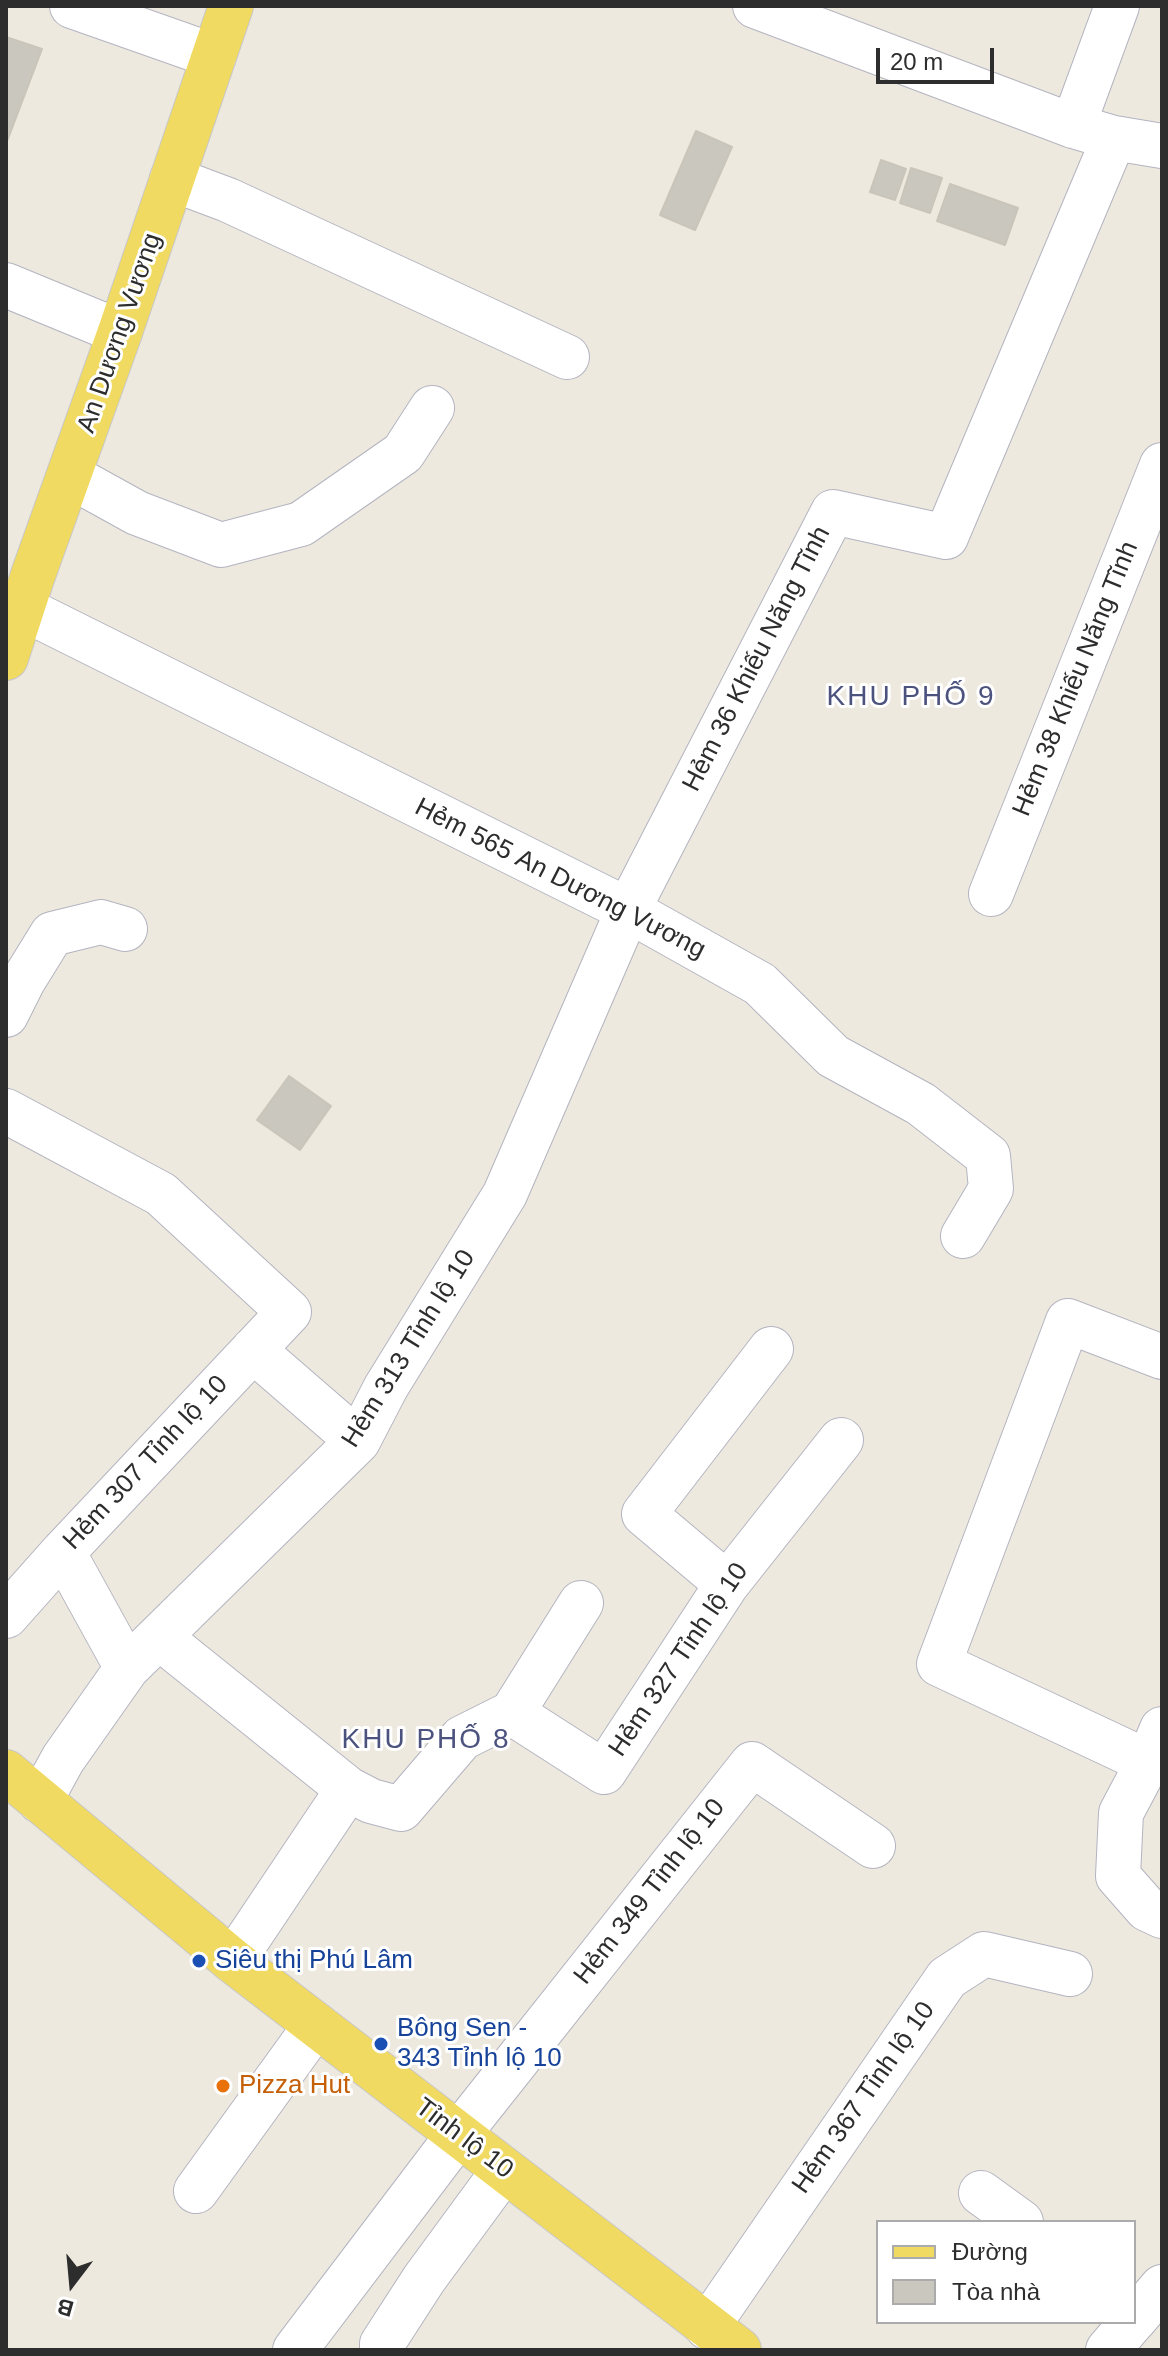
<!DOCTYPE html>
<meta charset="utf-8">
<style>
body{margin:0}
#map{position:relative;width:1168px;height:2356px;overflow:hidden;background:#eee9df;font-family:Arial,sans-serif}
canvas{display:block}
.frame{position:absolute;inset:0;border:8px solid #2d2d2d;pointer-events:none}
.legend{position:absolute;left:876px;top:2220px;width:260px;height:104px;box-sizing:border-box;background:#fff;border:2px solid #ababab;margin:0;padding:10px 14px;list-style:none;font-size:24px;color:#2d2d2d}
.legend li{display:flex;align-items:center;gap:16px;height:40px}
.legend b{width:40px;border:2px solid #ababab}
.north{position:absolute;left:32px;top:2244px;width:80px;height:80px;-webkit-text-stroke:6px #fff;paint-order:stroke;rotate:196deg;font-size:22px;font-weight:700;line-height:32px;text-align:center;color:#2d2d2d}
.north::after{content:'';display:block;margin:auto;width:28px;height:36px;background:#2d2d2d;clip-path:polygon(50% 0,100% 100%,50% 72%,0 100%)}
.scale{position:absolute;left:876px;top:48px;width:118px;height:36px;box-sizing:border-box;border:4px solid #2d2d2d;border-top:0;padding-left:10px;font-size:24px;line-height:28px;white-space:nowrap;color:#2d2d2d;-webkit-text-stroke:6px #fff;paint-order:stroke}
</style>
<div id="map">
<canvas width="1168" height="2356"></canvas>
<div class="frame"></div>
<ul class="legend">
<li><b style="height:10px;background:#f1da61"></b>Đường</li>
<li><b style="height:22px;background:#cac7be"></b>Tòa nhà</li>
</ul>
<div class="north">B</div>
<div class="scale">20 m</div>
</div>
<script>
const c = document.querySelector('canvas').getContext('2d');
c.lineJoin = 'round';
function fillPath(path, color) {
  c.fillStyle = color;
  c.fill(path, 'evenodd');
}
function toPath(rows) {
  const path = new Path2D();
  for (const r of rows) {
    path.moveTo(r[0], r[1]);
    for (let i = 2; i < r.length; i += 2) path.lineTo(r[i], r[i + 1]);
  }
  return path;
}
function strokePath(path, color, width, dash) {
  c.strokeStyle = color;
  c.lineWidth = width;
  c.lineCap = dash ? 'butt' : 'round';
  c.setLineDash(dash || []);
  c.stroke(path);
}
function drawText(font, color, halo, rows, align = 'center') {
  c.font = font + ' Arial,sans-serif';
  c.lineWidth = 6;
  c.setLineDash([]);
  c.textBaseline = 'middle';
  c.strokeStyle = halo;
  c.fillStyle = color;
  for (const [text, x, y, turn = 0] of rows) {
    c.save();
    c.translate(x, y);
    c.rotate((+turn || 0) * Math.PI / 180);
    c.textAlign = isNaN(turn) ? turn : align;
    if (halo) c.strokeText(text, 0, 0);
    c.fillText(text, 0, 0);
    c.restore();
  }
}
const building = toPath([
 [6,37,42,49,6,144,6,37],
 [696,131,732,147,695,230,660,215,696,131],
 [881,160,906,169,895,200,870,192,881,160],
 [911,168,942,178,930,213,900,203,911,168],
 [950,184,1018,208,1005,245,937,221,950,184],
 [289,1076,331,1106,300,1150,257,1120,289,1076]
]);
fillPath(building, '#cac7be');
strokePath(building, '#cac5b9', 2);
const minor = toPath([
 [72,6,214,56],
 [755,6,1073,126,1114,138,1162,146],
 [1073,126,1117,6],
 [172,179,228,200,567,357],
 [6,285,120,332],
 [70,476,137,513,221,545,301,524,403,453,432,408],
 [22,608,628,910,760,984,833,1056,921,1104,988,1156,991,1189,963,1236],
 [991,894,1162,465],
 [6,1015,23,981,52,934,101,922,125,929],
 [6,1111,161,1194,289,1312,63,1552,6,1616],
 [253,1350,358,1441],
 [63,1552,127,1668],
 [727,1584,644,1514,771,1349],
 [159,1637,348,1789],
 [512,1713,581,1603],
 [1162,1729,1148,1762,1121,1813,1118,1876,1147,1909,1162,1916],
 [1148,1762,939,1664,1068,1321,1162,1357],
 [40,1801,63,1759,127,1668,358,1441,386,1387,505,1194,628,910,833,512,946,537,1114,138],
 [233,1961,348,1789,371,1801,401,1809,462,1738,512,1713,604,1772,727,1584,841,1440],
 [196,2191,316,2025],
 [981,2193,1021,2222],
 [1134,2320,1162,2287],
 [707,2327,947,1978,984,1954,1070,1974],
 [295,2350,458,2135,752,1764,873,1846],
 [382,2350,382,2344,424,2279,504,2170],
 [1108,2350,1132,2322]
]);
const major = toPath([
 [6,658,33,575,120,332,231,6],
 [6,1772,233,1961,739,2350]
]);
strokePath(minor, '#b3b4c0', 46);
strokePath(major, '#c8c8c8', 46);
strokePath(minor, '#fff', 44);
strokePath(major, '#f1da61', 44);
for (const [x, y, r, color] of [
 [199,1961,8,"#1a4fb4"],
 [381,2044,8,"#1a4fb4"],
 [223,2086,8,"#e8710a"]
]) {
  const dot = new Path2D();
  dot.arc(x, y, r, 0, 2 * Math.PI);
  c.fillStyle = color;
  c.fill(dot);
  strokePath(dot, '#fff', 3);
}
drawText('26px', '#2d2d2d', '#fff', [
 ["An Dương Vương",120,333,-71],
 ["Hẻm 36 Khiếu Năng Tĩnh",757,659,-63],
 ["Hẻm 38 Khiếu Năng Tĩnh",1076,679,-68],
 ["Hẻm 565 An Dương Vương",560,879,27],
 ["Hẻm 313 Tỉnh lộ 10",409,1349,-58],
 ["Hẻm 307 Tỉnh lộ 10",146,1463,-47],
 ["Hẻm 327 Tỉnh lộ 10",679,1660,-56],
 ["Hẻm 349 Tỉnh lộ 10",650,1892,-52],
 ["Hẻm 367 Tỉnh lộ 10",864,2098,-55],
 ["Tỉnh lộ 10",464,2139,37]
]);
drawText('26px', '#164399', '#fff', [
 ["Siêu thị Phú Lâm",215,1961],
 ["Bông Sen -",397,2029],
 ["343 Tỉnh lộ 10",397,2059]
], 'left');
drawText('26px', '#c56008', '#fff', [
 ["Pizza Hut",239,2086]
], 'left');
c.letterSpacing = '2px';
drawText('28px', '#4c527e', '#fff', [
 ["KHU PHỐ 9",911,697],
 ["KHU PHỐ 8",426,1740]
]);
c.letterSpacing = '0px';
</script>
